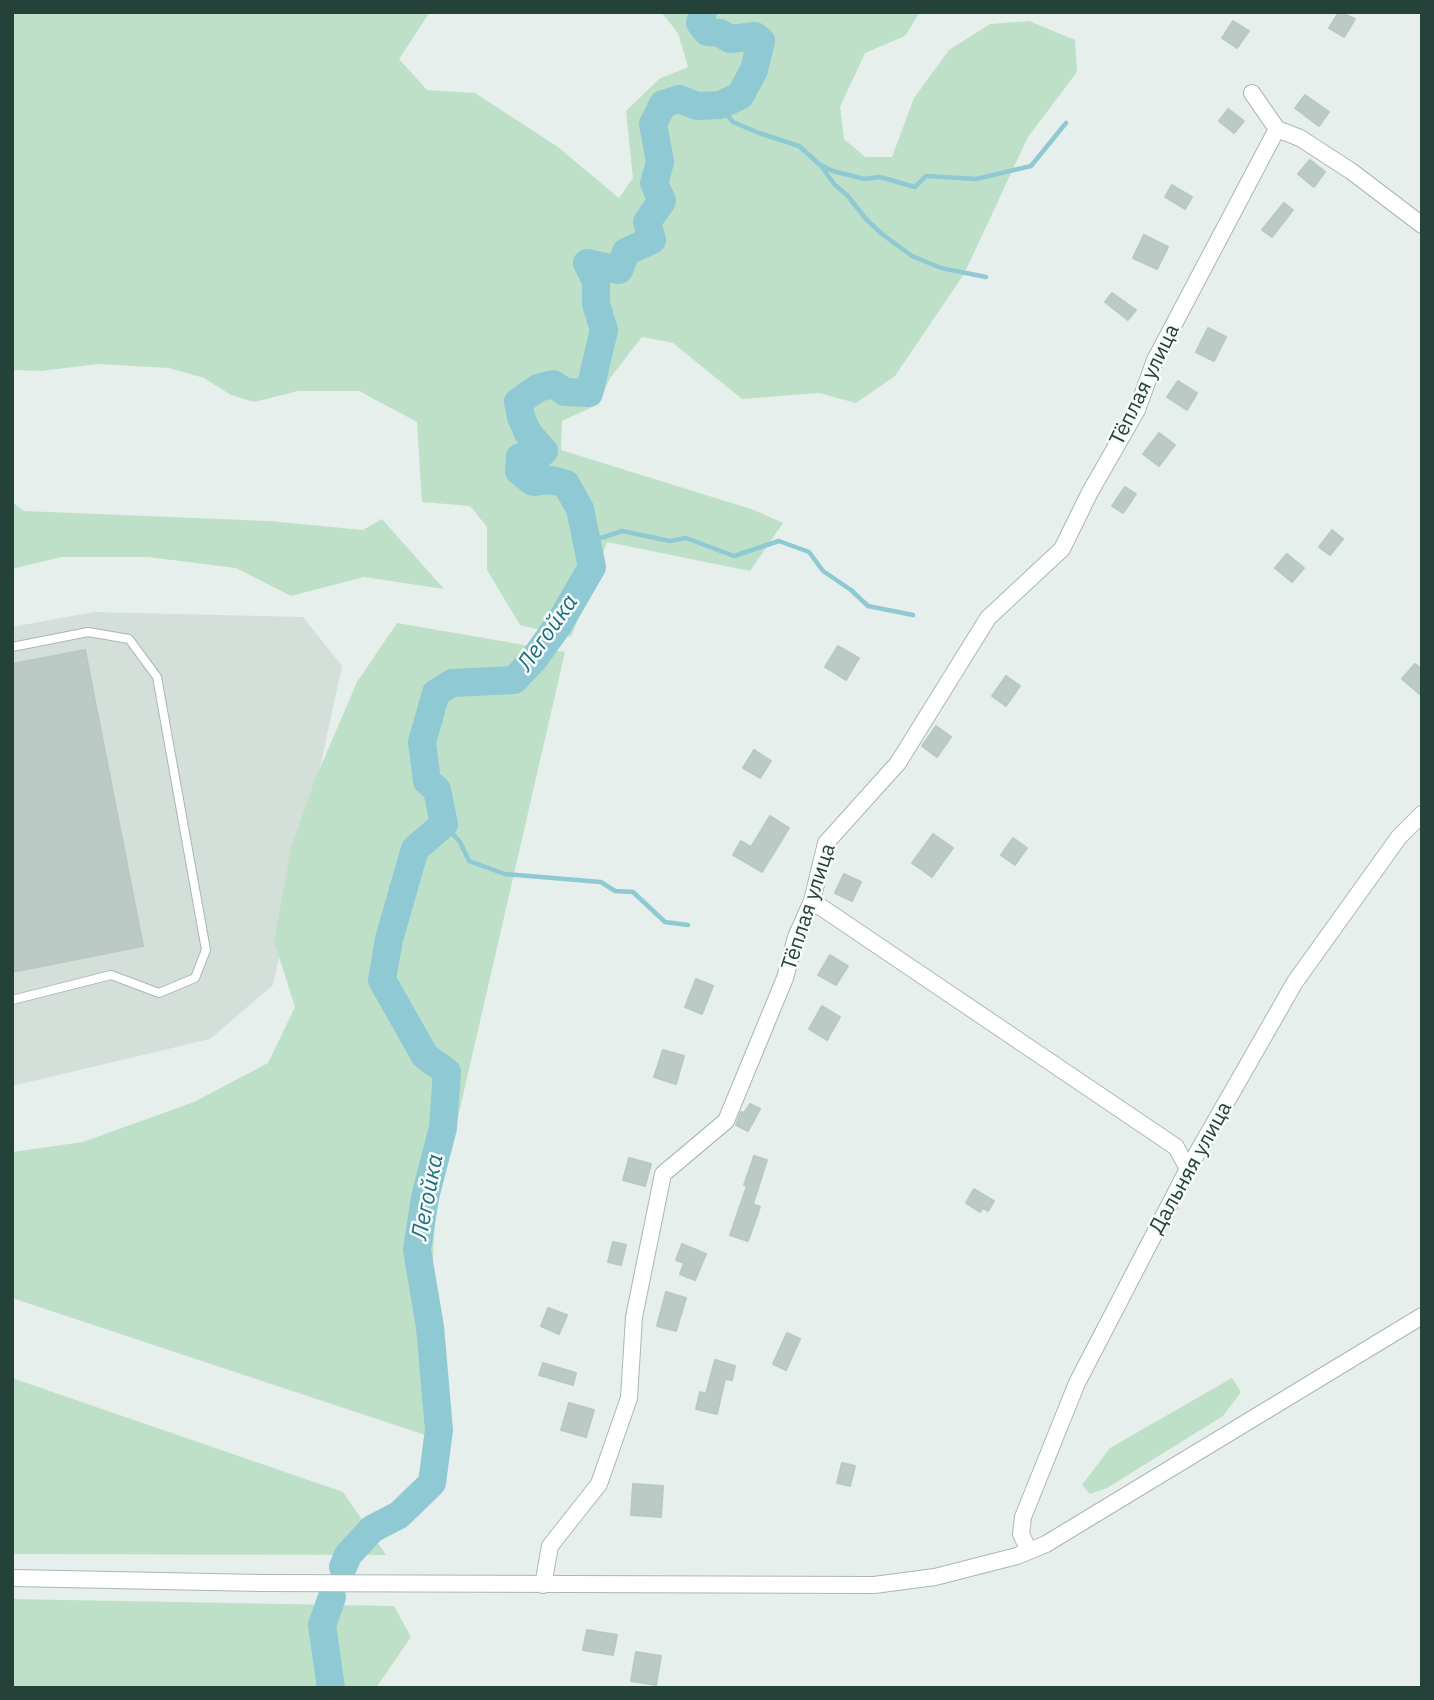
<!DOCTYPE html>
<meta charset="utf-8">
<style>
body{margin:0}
#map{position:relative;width:1434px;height:1700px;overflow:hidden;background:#e6efeb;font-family:"IBM Plex Sans",sans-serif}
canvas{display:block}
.frame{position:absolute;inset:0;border:14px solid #24423a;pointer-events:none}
</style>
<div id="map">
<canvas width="1434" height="1700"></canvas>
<div class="frame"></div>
</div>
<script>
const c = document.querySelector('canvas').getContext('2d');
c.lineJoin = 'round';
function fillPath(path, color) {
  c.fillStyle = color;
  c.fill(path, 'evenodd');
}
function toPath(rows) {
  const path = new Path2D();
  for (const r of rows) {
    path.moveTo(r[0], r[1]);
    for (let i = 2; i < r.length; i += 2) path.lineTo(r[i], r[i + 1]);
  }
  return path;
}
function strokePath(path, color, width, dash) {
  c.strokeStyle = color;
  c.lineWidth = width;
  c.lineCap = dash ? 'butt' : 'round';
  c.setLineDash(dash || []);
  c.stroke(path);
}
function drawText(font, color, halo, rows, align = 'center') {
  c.font = font + ' "IBM Plex Sans",sans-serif';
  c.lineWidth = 5;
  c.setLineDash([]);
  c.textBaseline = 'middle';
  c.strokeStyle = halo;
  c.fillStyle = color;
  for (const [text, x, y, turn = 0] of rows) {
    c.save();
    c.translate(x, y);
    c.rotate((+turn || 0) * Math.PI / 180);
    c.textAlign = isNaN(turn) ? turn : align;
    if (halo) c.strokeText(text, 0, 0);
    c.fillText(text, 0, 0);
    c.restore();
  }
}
fillPath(toPath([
 [94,612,303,617,342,666,273,985,210,1039,12,1086,12,627]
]), '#d4dfda');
fillPath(toPath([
 [12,12,430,12,399,59,427,90,475,93,558,147,619,198,633,178,626,111,659,79,688,67,678,33,661,12,920,12,905,36,865,53,840,107,844,139,865,157,892,157,914,98,949,50,990,24,1029,21,1075,40,1077,72,1028,137,964,274,895,376,856,403,819,393,742,399,673,343,642,337,610,378,599,404,562,421,561,450,754,510,783,523,750,571,607,542,571,637,520,625,487,570,487,527,470,506,422,502,417,422,359,391,298,391,254,402,231,395,204,378,169,368,98,364,41,371,12,370],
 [12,502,24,511,269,521,363,530,382,519,444,589,364,577,291,596,236,568,148,557,61,557,12,569],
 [397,623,565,652,435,1217,425,1435,12,1298,12,1152,83,1142,194,1102,268,1063,295,1007,274,941,291,848,314,782,357,682],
 [12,1378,343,1492,386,1555,12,1554],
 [1232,1378,1241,1392,1223,1416,1107,1488,1090,1494,1082,1485,1110,1448],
 [12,1599,394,1606,411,1637,376,1688,12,1688]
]), '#bfe0c8');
strokePath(toPath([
 [730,101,728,116,733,122,759,133,799,146,819,164,833,171,864,179,880,177,915,187,926,176,976,179,1031,166,1066,123],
 [821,166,835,185,847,195,866,219,882,234,912,256,941,268,986,277],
 [586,540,604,537,622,531,670,541,686,538,734,556,779,541,809,552,823,571,851,590,868,606,913,615],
 [444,824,460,842,469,861,505,874,601,882,615,891,633,892,665,922,688,925]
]), '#8ec9d4', 4.5);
strokePath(toPath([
 [343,1567,348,1555,372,1529,399,1515,432,1483,439,1430,430,1327,417,1250,425,1197,443,1128,447,1072,425,1056,382,980,389,939,415,849,444,824,437,790,427,781,422,742,436,693,452,683,514,680,534,659,559,624,592,567,580,509,566,484,552,480,533,482,519,471,520,457,536,458,544,451,528,433,521,417,518,402,538,388,553,384,565,392,589,393,604,330,596,304,596,281,587,263,619,270,626,252,652,240,647,222,662,201,654,183,660,162,653,124,663,104,679,99,697,106,720,105,740,96,754,70,761,41,755,36,730,39,720,33,707,32,700,23,703,12],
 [331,1688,322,1625,332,1597]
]), '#8ec9d4', 28);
const building = toPath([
 [1339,12,1355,19,1344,37,1329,28,1339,12],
 [1233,21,1249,31,1237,48,1222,38,1233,21],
 [1305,95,1329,112,1319,126,1295,108,1305,95],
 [1228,109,1244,121,1234,133,1219,121,1228,109],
 [1310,160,1325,172,1314,187,1298,174,1310,160],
 [1172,185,1192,197,1185,209,1165,197,1172,185],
 [1284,203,1293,210,1272,237,1262,230,1284,203],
 [1144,235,1168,247,1157,269,1133,258,1144,235],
 [1112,293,1136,310,1128,320,1105,302,1112,293],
 [1208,328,1226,337,1214,361,1196,352,1208,328],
 [1178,381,1197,393,1187,410,1167,397,1178,381],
 [1159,433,1175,445,1159,466,1143,454,1159,433],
 [1125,487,1136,494,1123,513,1112,506,1125,487],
 [1332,530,1343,539,1330,555,1319,547,1332,530],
 [1287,554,1304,568,1292,582,1275,568,1287,554],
 [838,646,859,658,846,680,825,667,838,646],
 [85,650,143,946,12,972,12,664,85,650],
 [1415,664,1422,669,1422,696,1402,679,1415,664],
 [1006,676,1020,686,1006,706,992,696,1006,676],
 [936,726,951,737,937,757,922,746,936,726],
 [754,750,771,761,760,778,743,768,754,750],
 [770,816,789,828,762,872,733,855,741,841,751,847,770,816],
 [933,834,953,848,932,877,912,863,933,834],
 [1013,838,1027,848,1015,865,1001,855,1013,838],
 [844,874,861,882,852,901,835,893,844,874],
 [830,955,848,966,836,985,818,975,830,955],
 [696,979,713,986,702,1014,685,1007,696,979],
 [822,1006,840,1017,827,1040,809,1029,822,1006],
 [663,1050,684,1056,676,1084,654,1077,663,1050],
 [750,1104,760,1109,748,1131,736,1125,741,1112,744,1113,750,1104],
 [754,1156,767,1160,753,1204,760,1207,748,1241,730,1235,747,1186,744,1185,754,1156],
 [629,1158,651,1164,645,1186,623,1180,629,1158],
 [974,1189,994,1201,988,1211,983,1208,980,1212,966,1203,974,1189],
 [613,1242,626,1245,621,1265,608,1262,613,1242],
 [682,1244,706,1254,695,1280,680,1274,684,1263,676,1260,682,1244],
 [666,1292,686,1298,676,1331,657,1326,666,1292],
 [548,1308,567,1315,559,1334,541,1326,548,1308],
 [787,1333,800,1339,786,1370,773,1364,787,1333],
 [715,1360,735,1366,732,1380,725,1379,717,1414,696,1409,700,1392,706,1394,715,1360],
 [543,1363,576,1373,573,1385,539,1375,543,1363],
 [569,1403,594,1410,586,1437,561,1430,569,1403],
 [842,1463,855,1466,850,1486,837,1483,842,1463],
 [633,1484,663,1486,661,1517,631,1515,633,1484],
 [587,1630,617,1635,613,1655,583,1650,587,1630],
 [636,1652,661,1656,656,1685,631,1681,636,1652]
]);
fillPath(building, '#bbcac4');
strokePath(building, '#b8c9c2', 2);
const service = toPath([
 [12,647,88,632,129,639,157,677,206,950,195,978,159,993,111,975,12,1000]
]);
const minor = toPath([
 [1252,93,1277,129,1300,138,1351,171,1422,225],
 [812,901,1176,1147,1188,1169],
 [1029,1551,1021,1534,1023,1517,1077,1383,1188,1169,1295,982,1399,837,1422,814],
 [12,1578,261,1583,874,1585,935,1577,1017,1556,1046,1544,1422,1316],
 [543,1585,550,1546,599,1484,629,1398,634,1317,663,1174,726,1121,785,978,796,937,812,901,826,843,898,763,988,618,1062,549,1090,492,1137,410,1155,360,1277,129]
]);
strokePath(service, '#a8b8b2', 10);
strokePath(minor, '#a8b8b2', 18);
strokePath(service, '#fff', 8);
strokePath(minor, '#fff', 16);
drawText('21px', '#24423a', '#f7fbf9', [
 ["Тёплая улица",1145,385,-64],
 ["Тёплая улица",809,907,-72],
 ["Дальняя улица",1191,1168,-61]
]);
drawText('italic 23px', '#1c6f80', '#f7fbf9', [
 ["Легойка",548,633,-55],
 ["Легойка",428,1197,-79]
]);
</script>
